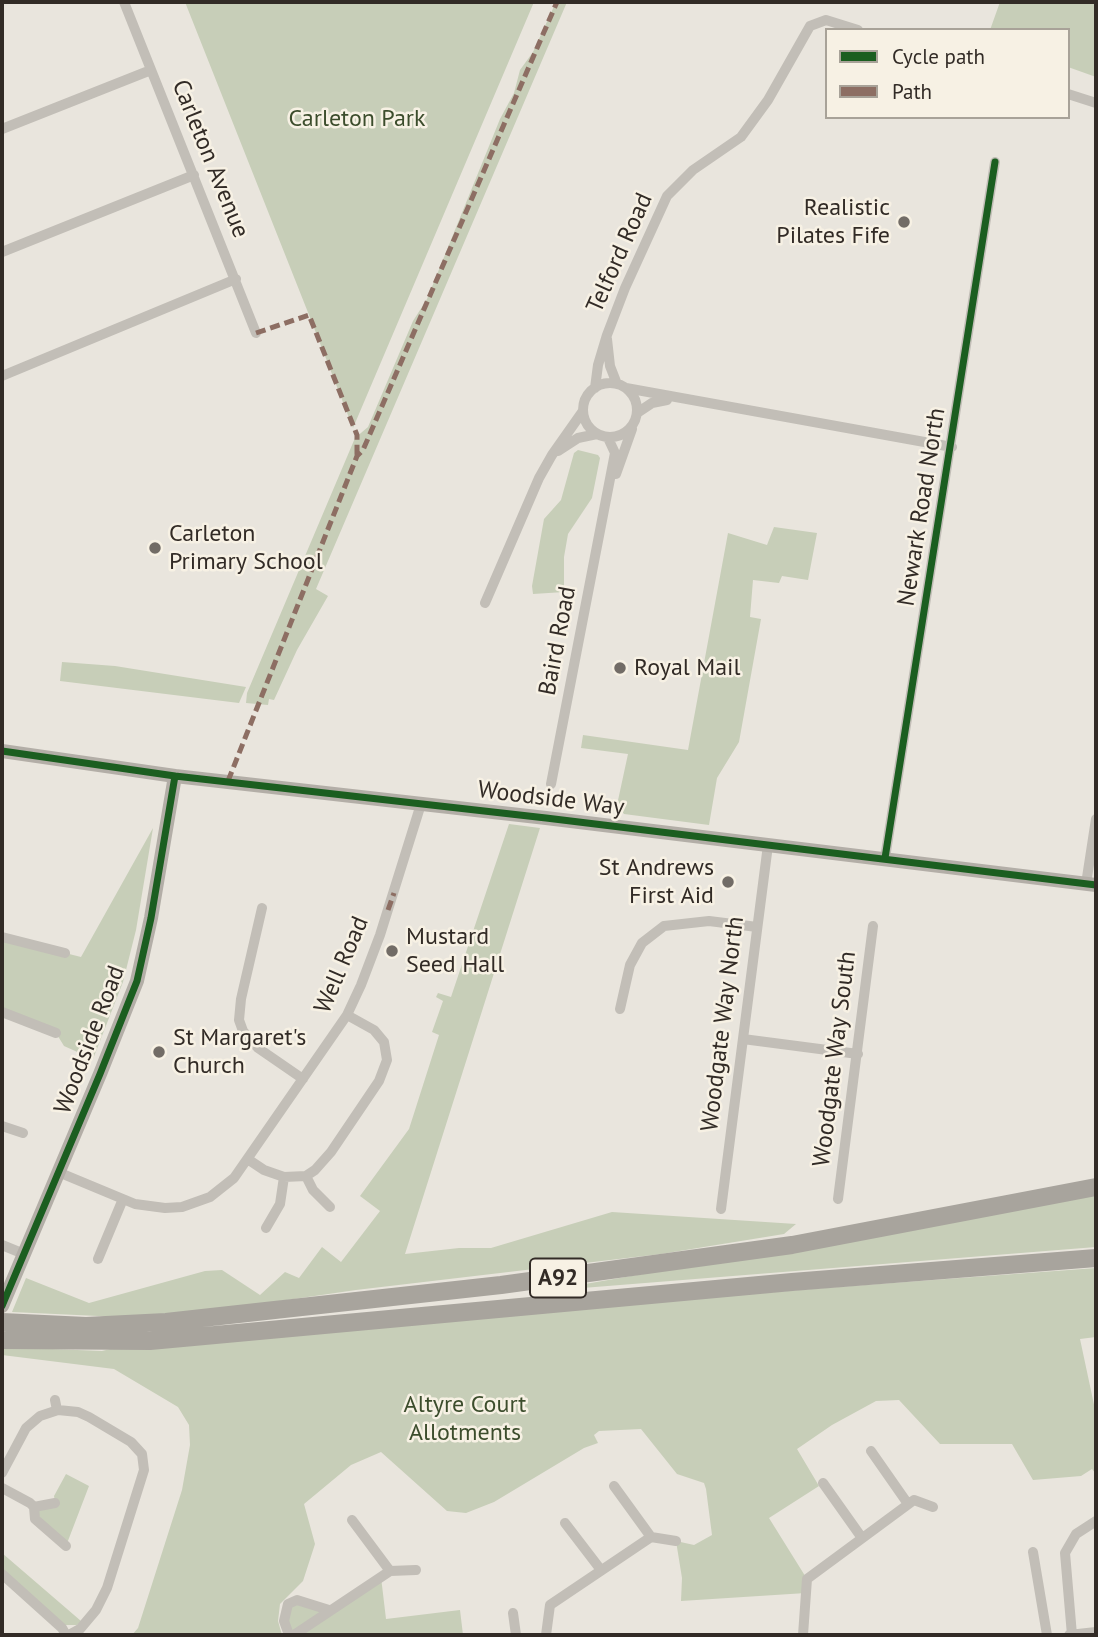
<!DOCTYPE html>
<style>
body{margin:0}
#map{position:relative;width:1098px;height:1637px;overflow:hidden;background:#e9e5dd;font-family:"PT Sans",sans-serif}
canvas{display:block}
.frame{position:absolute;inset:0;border:4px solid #322b26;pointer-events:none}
.legend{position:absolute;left:825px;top:28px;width:245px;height:91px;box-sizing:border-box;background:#f7f1e4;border:2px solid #a8a298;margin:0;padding:9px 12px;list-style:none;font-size:21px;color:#322b26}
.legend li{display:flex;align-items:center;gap:14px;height:35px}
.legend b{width:35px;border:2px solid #a8a298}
</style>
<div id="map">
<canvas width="1098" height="1637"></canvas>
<div class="frame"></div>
<ul class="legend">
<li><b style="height:9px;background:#1b5e20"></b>Cycle path</li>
<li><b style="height:9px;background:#8d6e63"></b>Path</li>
</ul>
</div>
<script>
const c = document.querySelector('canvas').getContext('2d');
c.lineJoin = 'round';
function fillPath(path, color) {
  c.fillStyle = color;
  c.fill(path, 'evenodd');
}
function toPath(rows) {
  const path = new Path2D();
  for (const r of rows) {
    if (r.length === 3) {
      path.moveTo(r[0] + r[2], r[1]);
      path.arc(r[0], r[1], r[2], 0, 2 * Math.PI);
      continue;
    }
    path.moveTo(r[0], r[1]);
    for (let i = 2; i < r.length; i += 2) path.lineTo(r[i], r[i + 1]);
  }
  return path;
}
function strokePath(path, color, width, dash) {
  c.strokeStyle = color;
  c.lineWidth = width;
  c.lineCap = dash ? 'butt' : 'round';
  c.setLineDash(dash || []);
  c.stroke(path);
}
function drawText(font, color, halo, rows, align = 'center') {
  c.font = font + ' "PT Sans",sans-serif';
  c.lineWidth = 5;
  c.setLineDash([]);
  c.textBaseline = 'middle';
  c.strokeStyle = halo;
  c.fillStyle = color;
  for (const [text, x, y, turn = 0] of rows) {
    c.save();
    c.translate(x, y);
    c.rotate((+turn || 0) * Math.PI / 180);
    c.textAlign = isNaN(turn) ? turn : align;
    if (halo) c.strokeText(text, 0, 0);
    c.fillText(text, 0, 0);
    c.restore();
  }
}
fillPath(toPath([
 [185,2,534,2,353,428,309,315],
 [556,2,567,2,316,589,328,596,297,650,274,700,269,699,268,705,246,703,247,693,355,438,368,427,413,321,427,299,500,119,514,93,520,70,533,52],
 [1000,2,1096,2,1096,77,1068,67,1068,30,990,30],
 [578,450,598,455,600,458,592,498,568,534,564,557,564,592,533,594,532,586,544,519,561,500,574,453],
 [774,527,817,533,808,580,782,576,779,583,753,580,750,617,761,619,739,742,717,778,709,825,624,814,617,805,628,754,581,748,583,735,688,750,728,533,767,545],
 [62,662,115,666,246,687,239,703,60,681],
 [509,824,540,828,405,1254,459,1248,491,1248,612,1212,796,1224,784,1234,661,1254,356,1290,183,1315,120,1317,12,1312,26,1278,89,1303,205,1271,222,1270,260,1295,285,1272,299,1278,322,1247,341,1262,380,1211,360,1196,409,1129,439,1035,432,1032,443,1001,436,997,438,993,451,997],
 [153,828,136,930,123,982,93,1059,64,1046,56,1033,2,1012,2,937,81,957],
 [1096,1195,1096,1247,545,1291],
 [1096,1268,1096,1337,1080,1339,1096,1414,1096,1474,1092,1469,1081,1476,1033,1480,1012,1444,940,1444,899,1400,876,1401,832,1425,797,1449,819,1486,769,1518,807,1579,806,1593,681,1601,682,1578,676,1541,694,1545,712,1535,706,1489,704,1483,677,1474,641,1429,599,1431,594,1435,598,1443,584,1448,494,1502,466,1513,447,1511,381,1452,351,1465,304,1504,315,1544,303,1581,280,1604,278,1621,282,1635,132,1635,138,1628,182,1490,190,1445,189,1425,178,1407,114,1369,2,1355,2,1347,102,1351,118,1347,811,1289],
 [66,1474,89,1486,66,1546,35,1512,55,1502,54,1496],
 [2,1553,81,1621,77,1625,63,1625,2,1574],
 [381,1577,386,1619,460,1610,463,1635,289,1635,288,1604,297,1600,329,1610]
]), '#c7ceb8');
strokePath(toPath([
 [124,2,256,333],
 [1068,94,1096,103],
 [2,129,151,70],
 [2,252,194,175],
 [607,339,610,366,617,384],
 [2,376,236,279],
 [610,410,27],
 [595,388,598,365,607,335,625,288,667,196,693,170,741,137,768,100,810,26,826,20,858,30],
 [626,388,952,447],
 [637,413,652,403,667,400],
 [558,451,578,438,597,434],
 [616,474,632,429],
 [485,603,539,478,552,455,583,411],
 [551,784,615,453,608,438],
 [885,858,995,162],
 [1086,884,1096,819],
 [262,908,241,999,239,1020,243,1031,258,1048,303,1079],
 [2,937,65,953],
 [620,1009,630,965,642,943,664,926,709,921,757,927],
 [2,1012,56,1033],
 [743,1039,858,1054],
 [2,1126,23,1133],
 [249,1160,264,1170,284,1177,306,1176,315,1170,331,1152,379,1081,387,1060,384,1042,374,1030,347,1015],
 [58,1172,135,1204,165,1208,182,1207,210,1197,234,1178,347,1015,361,985,380,935,421,804],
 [306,1176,313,1190,330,1207],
 [838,1199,873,926],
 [721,1209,768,845],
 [266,1228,280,1204,284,1177],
 [2,1245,24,1254],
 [98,1259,123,1199],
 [55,1400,57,1410],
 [871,1451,908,1504],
 [2,1473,26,1428,40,1416,58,1410,78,1412,89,1417,131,1442,142,1454,144,1470,107,1588,96,1610,80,1629,69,1635],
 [823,1483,862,1538],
 [614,1486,651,1537],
 [2,1488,30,1503,34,1507,35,1519,66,1546],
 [34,1507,55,1503],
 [352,1520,390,1571,416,1570],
 [565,1523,601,1570],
 [1033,1552,1047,1635],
 [2,1574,62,1628,66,1635],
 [513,1613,516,1635],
 [289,1635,284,1621,288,1604,297,1600,329,1610],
 [294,1635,390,1571],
 [546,1635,550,1605,651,1537,676,1541],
 [803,1635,807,1579,914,1500,933,1507],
 [1069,1635,1096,1632],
 [1072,1635,1065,1553,1076,1534,1096,1521]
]), '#c2beb7', 10);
strokePath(toPath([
 [2,751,175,776,546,818,1096,885],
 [2,1306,100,1074,137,981,151,918,175,776]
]), '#b3aea7', 14);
strokePath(toPath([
 [2,1322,86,1326,166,1322,501,1285,792,1245,1096,1187],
 [2,1340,150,1341,792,1282,1096,1258]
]), '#a8a49d', 18);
strokePath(toPath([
 [256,333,309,315,357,435,357,456],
 [228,781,357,456,363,450,557,2],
 [388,910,394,893]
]), '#8d6e63', 5, [10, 5]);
strokePath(toPath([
 [2,751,175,776,546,818,1096,885],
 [885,858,995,162],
 [2,1306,100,1074,137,981,151,918,175,776]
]), '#1b5e20', 7);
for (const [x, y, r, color] of [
 [904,222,7,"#726c66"],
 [155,548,7,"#726c66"],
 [620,668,7,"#726c66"],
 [728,882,7,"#726c66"],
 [392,951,7,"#726c66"],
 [159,1052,7,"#726c66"]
]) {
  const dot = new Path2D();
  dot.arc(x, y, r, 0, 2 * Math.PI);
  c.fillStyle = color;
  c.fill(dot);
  strokePath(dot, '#f7f1e4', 2.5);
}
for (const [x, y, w] of [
 [558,1278,56]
]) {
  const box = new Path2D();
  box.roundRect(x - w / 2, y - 19.5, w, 39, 5);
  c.fillStyle = '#f7f1e4';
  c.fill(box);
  strokePath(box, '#322b26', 2);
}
drawText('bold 23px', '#322b26', null, [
 ["A92",558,1278]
]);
drawText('24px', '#3c4d2c', '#f7f1e4', [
 ["Carleton Park",357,119],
 ["Altyre Court",465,1405],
 ["Allotments",465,1433]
]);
drawText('24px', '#322b26', '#f7f1e4', [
 ["Carleton Avenue",210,159,68],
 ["Telford Road",620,253,-66],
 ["Newark Road North",922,507,-81],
 ["Baird Road",558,641,-79],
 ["Woodside Way",551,799,7],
 ["Well Road",342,965,-67],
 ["Woodgate Way North",723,1024,-83],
 ["Woodside Road",90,1040,-69],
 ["Woodgate Way South",835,1059,-83]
]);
drawText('24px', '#322b26', '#f7f1e4', [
 ["Realistic",890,208,"right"],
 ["Pilates Fife",890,236,"right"],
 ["Carleton",169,534],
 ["Primary School",169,562],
 ["Royal Mail",634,668],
 ["St Andrews",714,868,"right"],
 ["First Aid",714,896,"right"],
 ["Mustard",406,937],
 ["Seed Hall",406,965],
 ["St Margaret's",173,1038],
 ["Church",173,1066]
], 'left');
</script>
